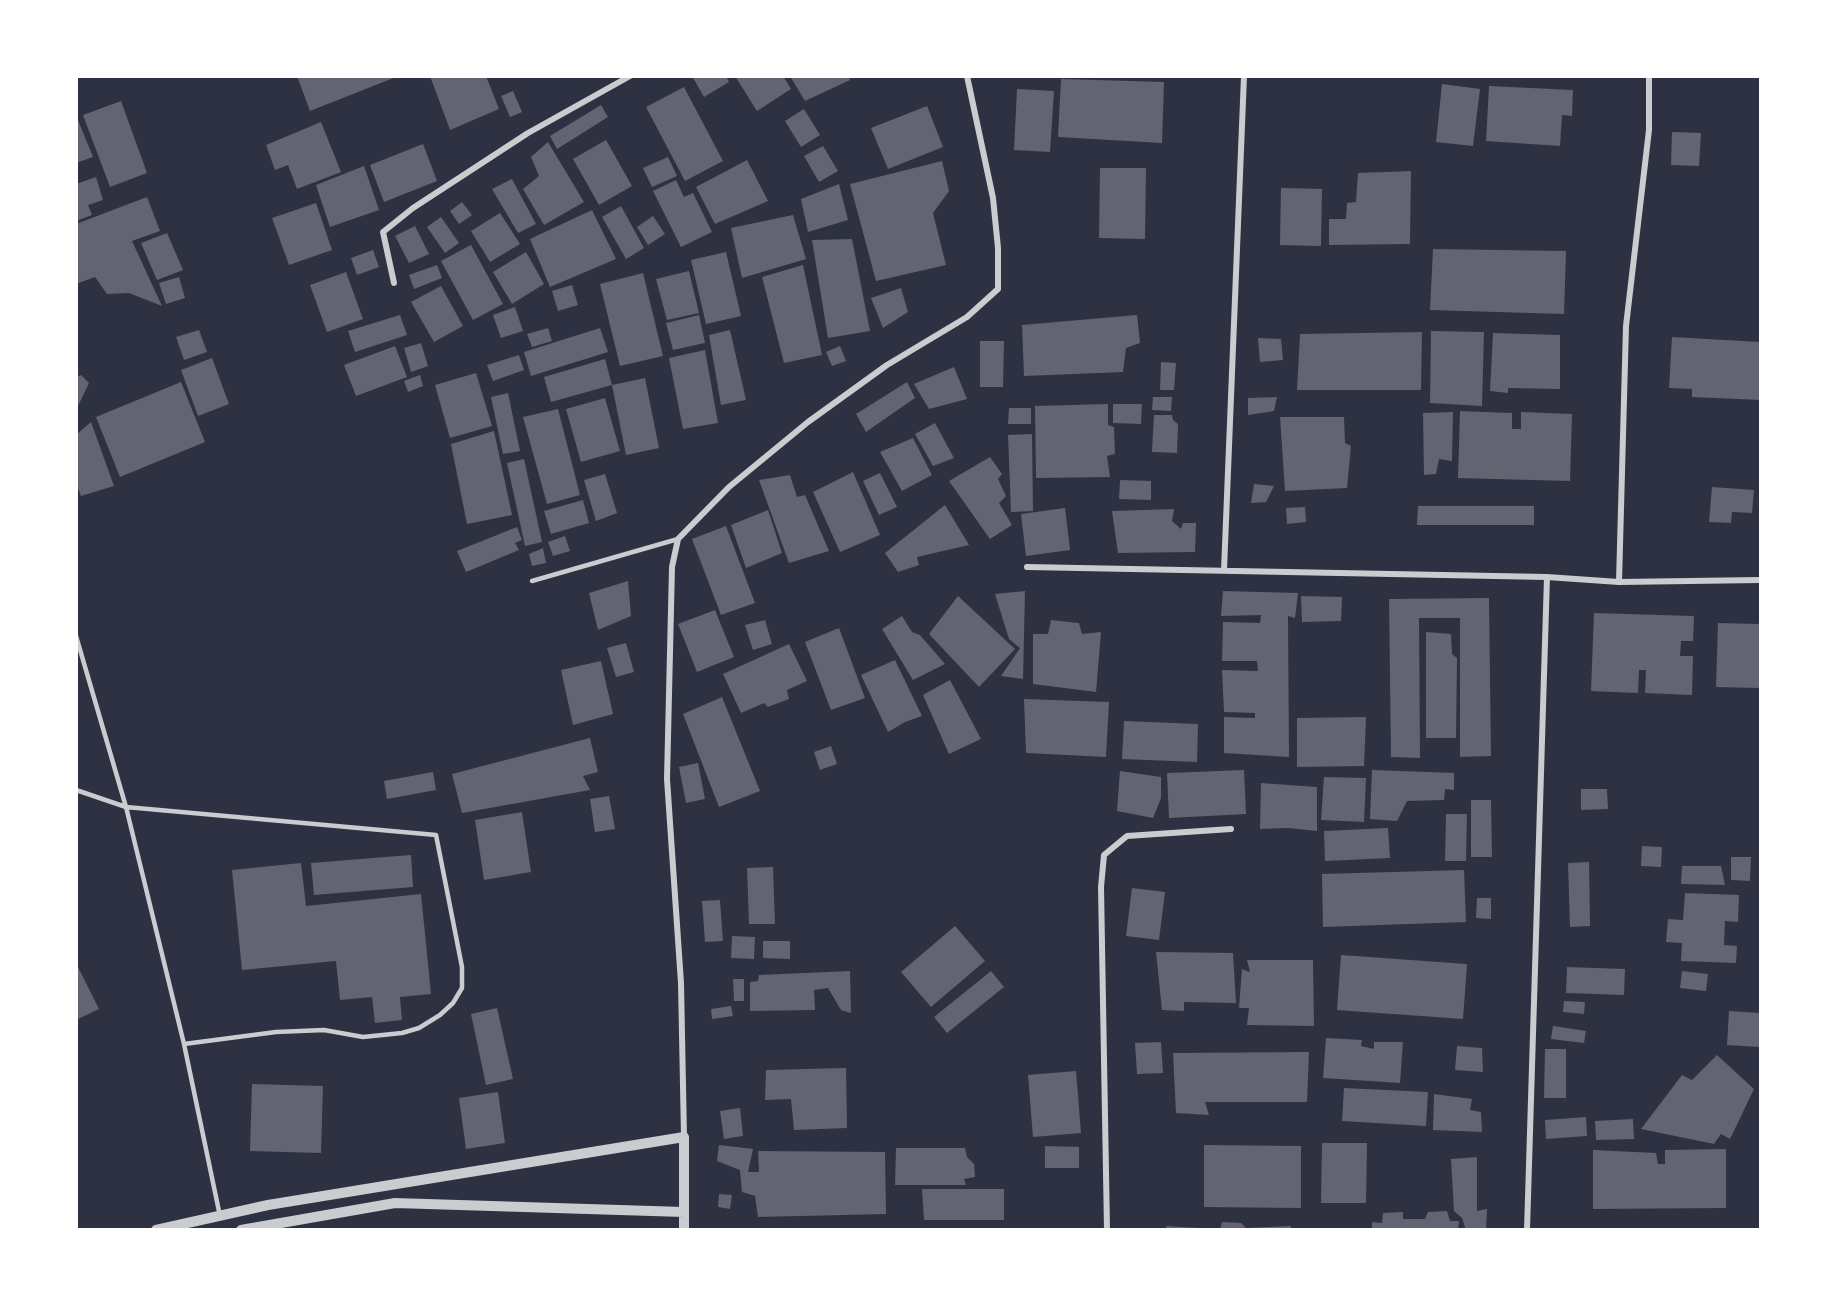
<!DOCTYPE html>
<style>
body{margin:0}
#map{position:relative;width:1837px;height:1306px;overflow:hidden;background:#2d3142;font-family:"Source Sans 3",sans-serif}
canvas{display:block}
.frame{position:absolute;inset:0;border:78px solid #fff;pointer-events:none}
</style>
<div id="map">
<canvas width="1837" height="1306"></canvas>
<div class="frame"></div>
</div>
<script>
const c = document.querySelector('canvas').getContext('2d');
c.lineJoin = 'round';
function fillPath(path, color) {
  c.fillStyle = color;
  c.fill(path, 'evenodd');
}
function toPath(rows) {
  const path = new Path2D();
  for (const r of rows) {
    path.moveTo(r[0], r[1]);
    for (let i = 2; i < r.length; i += 2) path.lineTo(r[i], r[i + 1]);
  }
  return path;
}
function strokePath(path, color, width, dash) {
  c.strokeStyle = color;
  c.lineWidth = width;
  c.lineCap = dash ? 'butt' : 'round';
  c.setLineDash(dash || []);
  c.stroke(path);
}
fillPath(toPath([
 [297,76,396,76,396,77,310,111],
 [430,76,486,76,499,109,450,130],
 [692,76,726,76,729,82,704,97],
 [735,76,783,76,791,89,757,111],
 [790,76,849,76,850,80,805,101],
 [1061,79,1164,82,1162,143,1058,137],
 [1442,84,1480,89,1473,146,1436,142],
 [1489,86,1573,90,1572,116,1562,115,1560,146,1486,141],
 [684,87,723,161,685,181,646,107],
 [1017,89,1054,91,1050,152,1014,150],
 [513,91,522,112,510,117,501,96],
 [121,101,147,173,110,187,83,115],
 [601,105,608,117,557,149,550,136],
 [927,106,943,147,888,169,871,128],
 [804,109,820,135,801,147,785,121],
 [76,115,93,157,76,163],
 [321,122,341,172,297,189,288,165,275,170,266,145],
 [1672,132,1701,133,1699,166,1671,165],
 [606,140,632,186,599,205,573,159],
 [548,142,584,202,544,225,523,189,539,176,531,157],
 [423,144,437,181,384,202,370,165],
 [823,146,838,171,819,182,804,156],
 [668,157,677,176,652,187,643,168],
 [747,160,768,201,715,224,696,187],
 [942,161,949,191,933,213,946,265,876,281,850,184],
 [364,166,379,210,330,227,316,185],
 [1100,168,1146,168,1145,239,1099,238],
 [1411,171,1410,244,1329,245,1329,219,1346,219,1347,203,1356,202,1358,173],
 [96,177,103,200,88,205,92,215,76,221,76,184],
 [512,179,536,224,518,233,492,189],
 [676,180,684,197,693,193,712,232,681,247,653,191],
 [839,184,848,220,808,232,801,199],
 [1281,188,1322,189,1321,246,1280,245],
 [147,197,160,231,132,241,162,306,129,293,107,294,95,277,76,284,76,224],
 [462,202,472,215,459,224,450,211],
 [316,203,332,250,289,265,272,218],
 [621,206,644,248,626,259,602,217],
 [592,210,616,259,550,287,530,239],
 [500,213,520,244,490,262,471,231],
 [793,215,806,259,742,278,731,228],
 [653,216,665,234,648,245,637,227],
 [441,217,459,243,445,253,427,227],
 [415,226,429,254,409,263,395,236],
 [167,233,183,270,157,280,141,243],
 [852,239,870,331,828,338,812,240],
 [471,245,503,304,473,320,441,261],
 [1433,249,1566,251,1564,314,1430,310],
 [373,250,379,267,357,275,351,258],
 [526,252,544,284,512,304,493,272],
 [726,252,741,316,706,324,691,260],
 [437,265,442,278,414,289,409,275],
 [803,265,822,355,784,363,762,277],
 [689,271,699,313,667,320,656,279],
 [346,272,363,319,327,332,310,285],
 [643,273,663,356,620,366,600,284],
 [179,277,185,298,166,304,159,283],
 [572,285,578,305,558,311,552,291],
 [441,286,463,326,434,342,411,302],
 [901,288,908,312,883,328,871,298],
 [515,307,523,331,501,338,493,315],
 [400,315,407,335,355,352,348,331],
 [699,315,705,343,673,350,666,323],
 [1137,315,1140,343,1126,348,1123,372,1024,376,1022,325],
 [548,328,552,341,532,347,527,334],
 [600,328,608,352,531,376,524,352],
 [199,330,207,352,184,360,176,337],
 [730,330,746,400,721,405,709,335],
 [1431,331,1484,332,1482,406,1430,403],
 [1422,332,1421,390,1297,390,1300,334],
 [1493,333,1560,335,1560,389,1508,388,1508,393,1490,391],
 [1672,337,1760,342,1760,400,1692,397,1692,389,1669,388],
 [1258,338,1281,339,1283,360,1260,362],
 [980,341,1004,341,1003,387,980,387],
 [421,343,428,366,411,372,404,348],
 [395,346,407,377,356,396,344,365],
 [840,346,846,361,832,366,826,352],
 [705,350,718,423,683,429,669,358],
 [519,355,524,370,493,381,487,365],
 [212,358,229,404,198,416,181,370],
 [605,359,612,385,551,402,544,377],
 [1161,362,1176,363,1174,390,1160,390],
 [954,367,967,399,929,409,914,384],
 [476,373,492,426,450,438,435,385],
 [81,375,89,383,76,410,76,377],
 [420,375,423,386,408,392,404,381],
 [645,378,659,448,626,455,612,385],
 [181,382,205,442,120,477,96,417],
 [907,382,915,398,866,432,856,414],
 [508,393,520,451,503,454,491,397],
 [1153,397,1172,397,1171,411,1152,410],
 [1277,397,1274,411,1248,415,1248,398],
 [605,398,620,451,581,462,566,409],
 [1108,404,1108,425,1114,427,1115,454,1107,456,1110,477,1036,478,1035,406],
 [1113,404,1142,404,1141,424,1113,423],
 [1009,408,1031,408,1031,424,1008,424],
 [558,409,580,495,547,504,523,417],
 [1460,411,1512,413,1512,429,1521,429,1521,412,1572,414,1570,481,1458,478],
 [1453,412,1452,461,1439,459,1436,474,1424,475,1423,413],
 [1154,415,1172,415,1173,420,1178,424,1177,453,1152,452],
 [1280,417,1344,417,1345,443,1351,446,1347,488,1285,491],
 [91,422,114,486,81,496,76,483,76,435],
 [935,423,954,458,933,466,915,434],
 [494,431,512,515,467,524,451,444],
 [1032,434,1033,511,1011,512,1008,435],
 [913,438,932,475,902,491,880,452],
 [990,457,1002,474,998,479,1006,496,999,503,1012,525,990,539,949,481],
 [524,459,542,542,525,546,507,463],
 [853,472,880,535,840,552,813,492],
 [880,473,897,507,879,515,863,481],
 [605,474,617,513,596,521,584,480],
 [790,475,797,497,805,495,829,551,789,563,759,480],
 [1120,480,1151,481,1151,500,1119,499],
 [1254,484,1274,486,1266,502,1251,503],
 [1712,487,1754,490,1752,513,1732,512,1731,523,1709,522],
 [583,500,589,523,551,534,544,511],
 [945,505,969,545,917,557,919,565,898,572,885,553],
 [1418,506,1534,506,1534,525,1417,525],
 [1305,507,1306,522,1287,524,1286,508],
 [1065,508,1070,550,1026,556,1021,514],
 [1174,509,1172,521,1181,529,1183,523,1196,523,1195,552,1118,553,1112,511],
 [768,510,782,553,746,568,731,525],
 [726,526,755,603,721,615,692,539],
 [517,527,522,540,515,543,519,550,466,572,457,551],
 [565,536,570,551,553,556,548,542],
 [543,548,546,563,532,566,529,554],
 [628,581,631,616,598,630,589,593],
 [1025,591,1023,679,1001,676,1020,648,1009,639,995,594],
 [1223,591,1298,593,1295,618,1288,616,1289,757,1224,753,1224,717,1255,718,1255,713,1224,712,1222,670,1258,671,1257,661,1222,661,1223,622,1260,623,1261,615,1221,616],
 [958,596,1015,649,979,687,929,634],
 [1301,596,1342,597,1341,621,1302,622],
 [1489,598,1491,756,1460,757,1460,618,1419,618,1420,758,1391,757,1389,599],
 [715,610,734,657,697,672,678,624],
 [1594,613,1694,616,1693,641,1681,641,1680,656,1693,656,1692,695,1645,693,1646,670,1639,670,1638,693,1591,691],
 [902,616,912,632,920,635,945,664,913,680,882,629],
 [765,620,772,644,753,650,745,625],
 [1051,620,1079,623,1082,634,1101,632,1096,692,1033,684,1033,634,1048,634],
 [1718,623,1760,624,1760,688,1716,687],
 [839,628,865,698,831,710,805,642],
 [1426,632,1451,634,1452,654,1457,658,1456,738,1426,738],
 [626,643,634,672,616,677,607,648],
 [789,644,807,681,787,690,789,699,768,707,764,703,741,713,723,674],
 [895,660,922,716,905,722,888,732,861,675],
 [601,661,613,714,573,725,561,670],
 [950,680,981,739,949,754,923,695],
 [722,697,760,791,719,807,683,714],
 [1024,699,1109,702,1106,757,1026,753],
 [1366,717,1364,766,1297,767,1297,718],
 [1124,721,1198,724,1197,762,1122,759],
 [590,738,598,772,583,776,590,790,462,813,452,774],
 [831,746,837,764,820,770,814,752],
 [698,763,705,799,686,803,679,767],
 [1244,770,1246,814,1169,818,1167,773],
 [1372,770,1454,773,1454,790,1445,789,1444,800,1407,801,1397,821,1370,819],
 [1120,771,1161,777,1161,798,1153,818,1117,811],
 [433,772,436,790,387,799,384,781],
 [1324,777,1366,778,1364,822,1321,820],
 [1261,783,1317,787,1317,831,1288,828,1260,829],
 [1581,789,1607,789,1608,809,1581,810],
 [609,796,615,829,595,832,590,799],
 [1471,800,1491,800,1492,857,1471,857],
 [522,812,531,872,484,880,475,820],
 [1446,814,1467,814,1466,861,1445,861],
 [1388,828,1390,858,1325,861,1324,831],
 [1642,846,1662,847,1661,867,1641,866],
 [411,855,413,887,314,895,311,863],
 [1731,857,1751,857,1750,881,1731,880],
 [1589,862,1590,926,1570,927,1568,863],
 [301,863,306,906,421,894,431,994,400,997,402,1020,375,1023,372,997,340,1000,336,961,242,970,232,870],
 [1682,866,1721,866,1725,885,1681,884],
 [773,867,775,924,749,924,747,868],
 [1464,870,1466,922,1323,927,1322,874],
 [1132,888,1165,892,1159,940,1126,936],
 [1685,893,1739,895,1738,922,1725,921,1724,945,1737,946,1736,963,1681,961,1682,943,1666,942,1668,919,1683,920],
 [1477,898,1491,898,1491,919,1476,918],
 [720,900,723,941,705,942,702,901],
 [955,926,985,961,931,1007,901,972],
 [732,936,755,937,754,959,731,958],
 [763,941,790,941,790,959,763,958],
 [1156,952,1233,953,1236,1003,1184,1002,1184,1011,1162,1010],
 [1341,955,1467,964,1463,1019,1337,1010],
 [1247,960,1313,960,1314,1026,1247,1025,1249,1008,1239,1008,1242,969,1250,972],
 [76,963,99,1009,76,1020],
 [1567,967,1625,969,1624,995,1566,993],
 [850,971,851,1013,841,1010,828,988,814,990,815,1010,750,1011,750,982,758,981,759,975],
 [991,971,1004,987,947,1033,934,1017],
 [1682,971,1708,974,1706,991,1680,988],
 [733,979,744,979,744,1001,734,1001],
 [1564,1001,1585,1002,1584,1014,1563,1012],
 [731,1006,733,1016,712,1019,711,1009],
 [497,1008,513,1079,486,1085,471,1014],
 [1729,1011,1760,1013,1760,1047,1727,1045],
 [1553,1026,1586,1031,1584,1043,1551,1039],
 [1326,1038,1362,1040,1361,1046,1374,1049,1374,1042,1403,1042,1400,1083,1323,1078],
 [1161,1042,1163,1073,1137,1074,1135,1043],
 [1457,1046,1482,1048,1483,1072,1455,1070],
 [1545,1049,1566,1049,1566,1098,1544,1098],
 [1309,1052,1307,1102,1205,1102,1209,1115,1176,1113,1173,1053],
 [1717,1055,1754,1089,1730,1139,1721,1134,1714,1144,1641,1129,1682,1075,1692,1080],
 [846,1068,847,1128,794,1130,791,1099,765,1100,766,1070],
 [1076,1071,1081,1133,1033,1137,1028,1075],
 [252,1084,323,1086,321,1153,250,1151],
 [1344,1088,1428,1092,1426,1126,1342,1121],
 [498,1092,505,1143,466,1149,459,1098],
 [1434,1094,1472,1099,1470,1110,1481,1112,1482,1132,1433,1130],
 [740,1108,743,1136,724,1139,720,1111],
 [1586,1117,1587,1136,1546,1139,1545,1120],
 [1633,1119,1634,1139,1596,1140,1595,1121],
 [1322,1143,1367,1143,1366,1203,1321,1203],
 [719,1145,753,1149,748,1172,759,1172,758,1151,885,1152,886,1214,758,1217,755,1196,742,1192,740,1170,717,1161],
 [1204,1145,1301,1146,1301,1208,1204,1207],
 [1045,1146,1079,1147,1079,1168,1045,1168],
 [896,1148,965,1148,967,1157,974,1164,975,1177,964,1179,966,1185,895,1185],
 [1726,1149,1726,1208,1593,1209,1593,1150,1656,1153,1658,1164,1665,1164,1665,1150],
 [1477,1157,1477,1211,1487,1209,1486,1230,1466,1230,1462,1218,1454,1211,1451,1159],
 [922,1189,1004,1189,1004,1220,924,1220],
 [719,1194,732,1195,730,1209,718,1207],
 [1447,1211,1450,1221,1459,1221,1458,1230,1372,1230,1372,1222,1382,1223,1383,1213,1403,1212,1403,1219,1425,1219,1428,1212],
 [1222,1222,1241,1223,1246,1228,1291,1226,1291,1230,1220,1230],
 [1166,1226,1199,1228,1199,1230,1167,1230]
]), '#626471');
strokePath(toPath([
 [532,581,678,539],
 [76,636,126,807,184,1044,220,1216],
 [76,790,126,807,436,835,462,967,462,988,453,1003,440,1015,419,1028,402,1033,363,1037,324,1030,276,1032,184,1044]
]), '#caccd0', 4.5);
strokePath(toPath([
 [394,283,383,232,413,208,528,133,630,76],
 [1027,567,1547,577,1619,582,1760,580],
 [1224,570,1244,76],
 [1619,582,1626,326,1649,130,1649,76],
 [684,1137,681,983,667,779,672,567,678,539,729,487,808,422,887,365,967,317,998,289,998,248,993,198,967,76],
 [1107,1230,1101,887,1104,855,1127,836,1231,829],
 [1527,1230,1547,577]
]), '#caccd0', 6);
strokePath(toPath([
 [156,1230,268,1205,684,1137,684,1230],
 [241,1230,395,1203,684,1212]
]), '#caccd0', 10);
</script>
